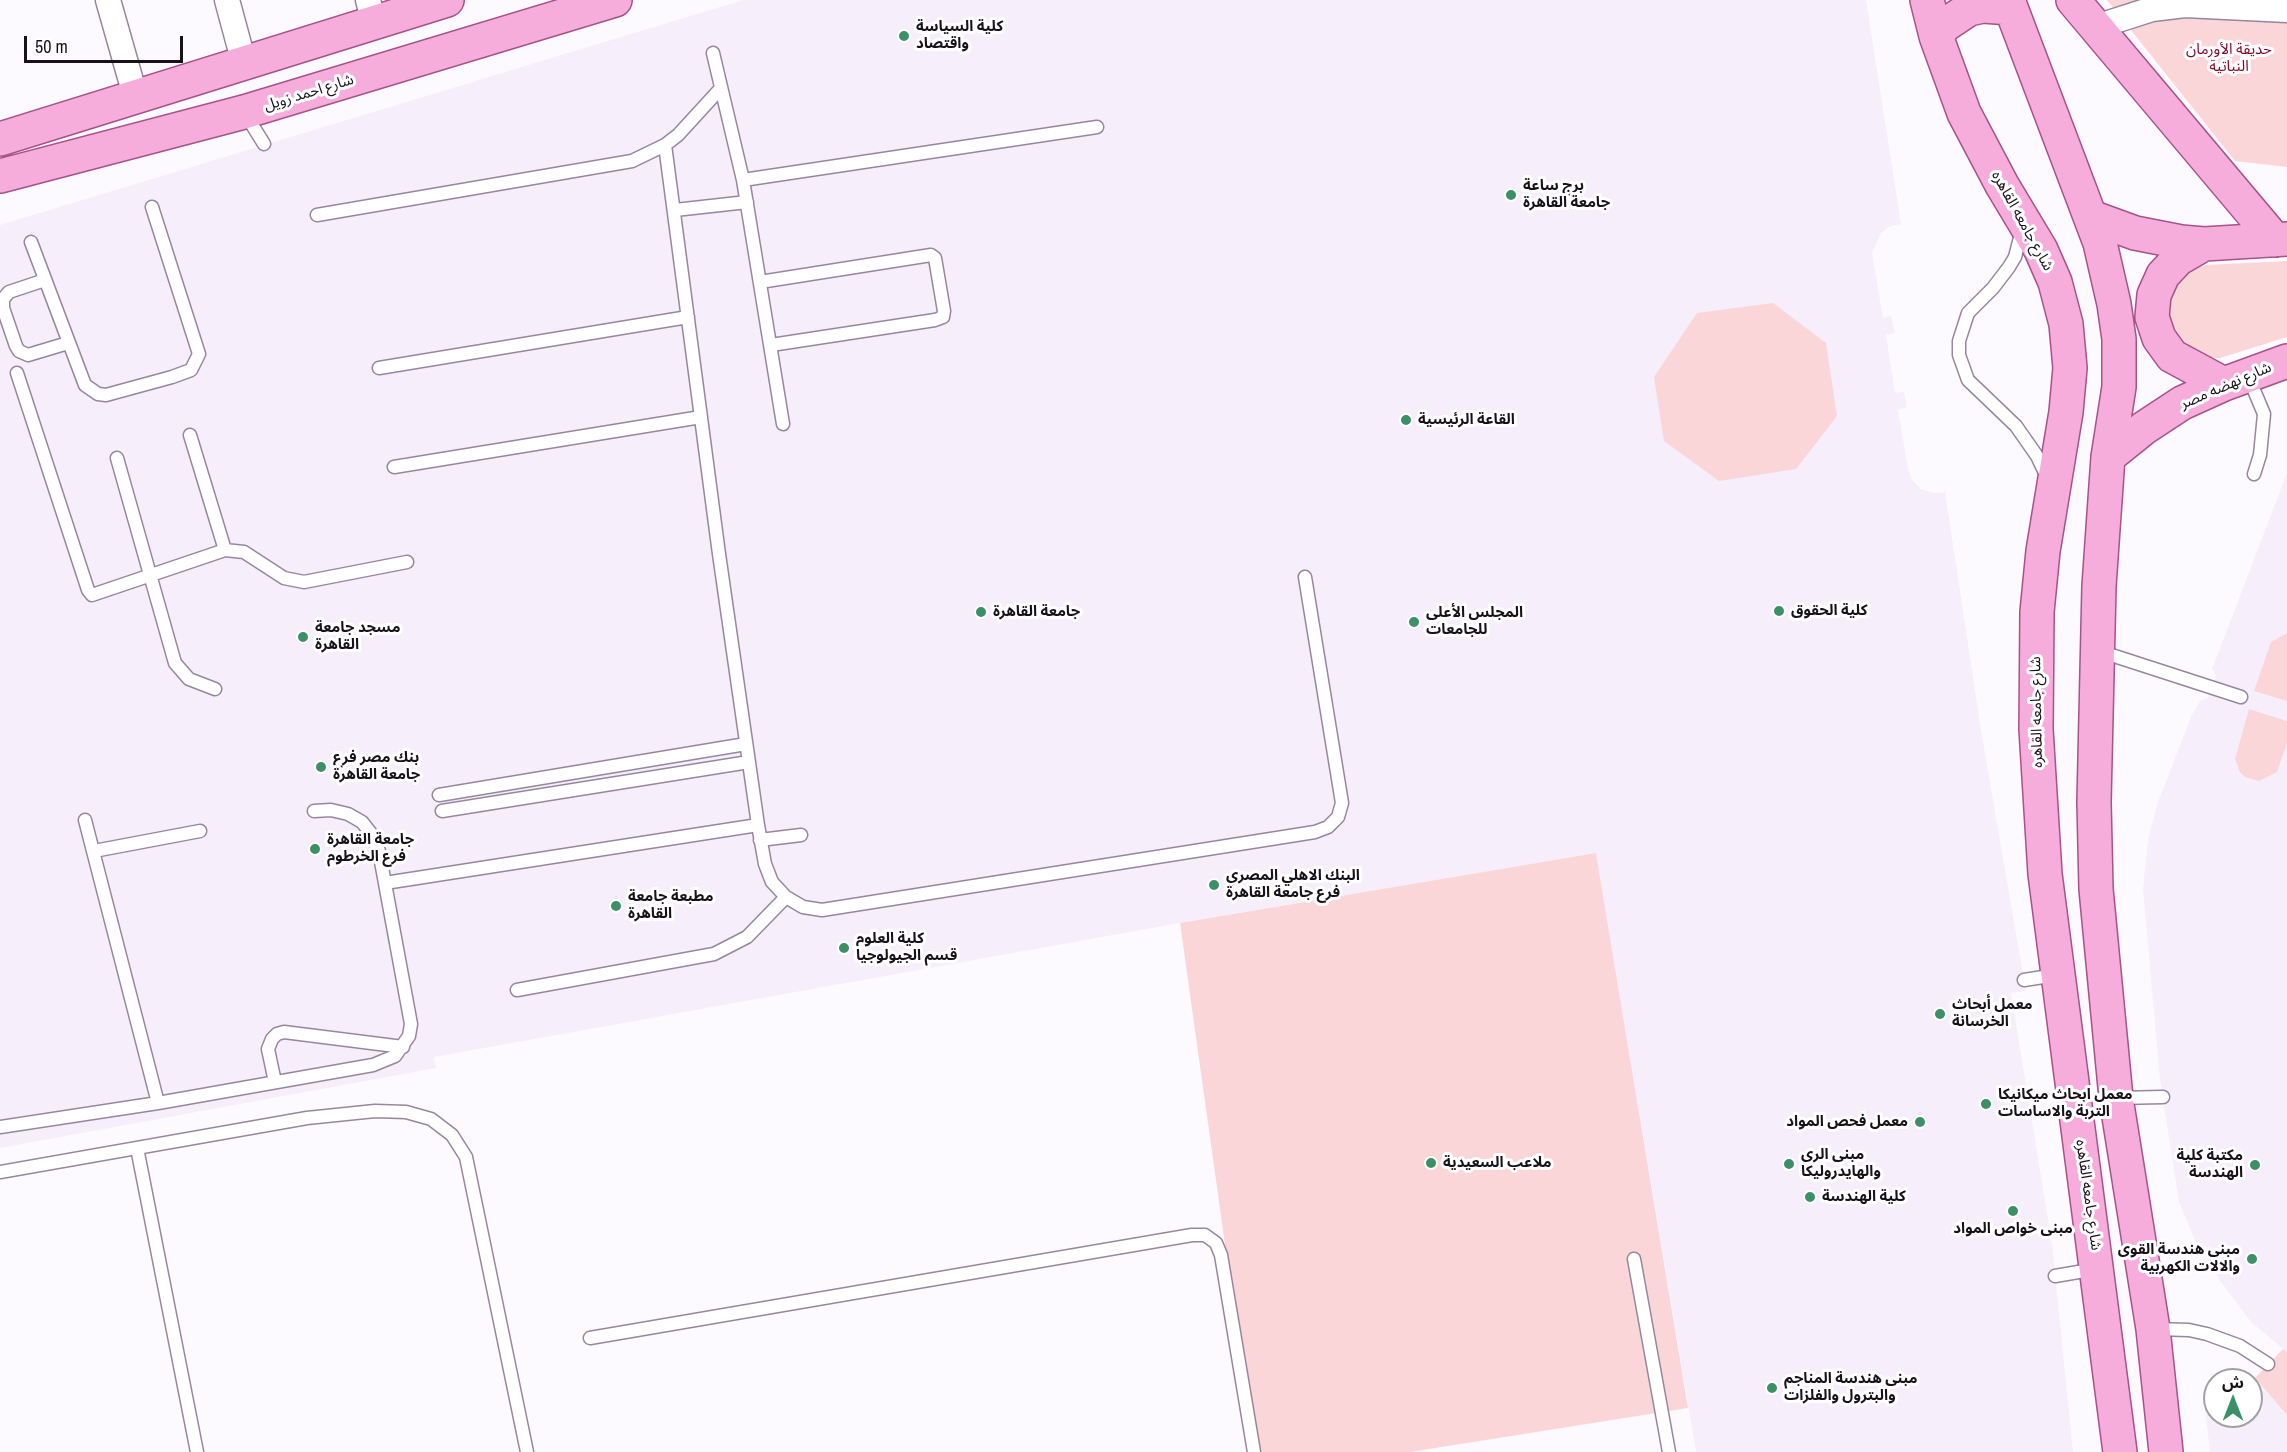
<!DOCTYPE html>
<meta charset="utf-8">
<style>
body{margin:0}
#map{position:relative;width:2287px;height:1452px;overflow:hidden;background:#fdfaff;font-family:"Archivo Narrow","Noto Sans Arabic",sans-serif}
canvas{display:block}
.north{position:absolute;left:2203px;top:1368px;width:60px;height:60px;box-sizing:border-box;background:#fff;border:2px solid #a2a0a3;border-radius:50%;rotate:0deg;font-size:16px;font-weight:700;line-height:24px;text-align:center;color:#17121a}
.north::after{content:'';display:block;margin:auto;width:21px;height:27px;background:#3b9165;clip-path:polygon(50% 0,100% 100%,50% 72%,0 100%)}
.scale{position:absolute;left:24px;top:36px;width:159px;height:27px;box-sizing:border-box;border:3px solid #17121a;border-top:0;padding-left:8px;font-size:18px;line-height:21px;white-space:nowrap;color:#17121a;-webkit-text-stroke:4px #fff;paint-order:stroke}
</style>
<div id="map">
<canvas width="2287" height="1452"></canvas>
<div class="north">ش</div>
<div class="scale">50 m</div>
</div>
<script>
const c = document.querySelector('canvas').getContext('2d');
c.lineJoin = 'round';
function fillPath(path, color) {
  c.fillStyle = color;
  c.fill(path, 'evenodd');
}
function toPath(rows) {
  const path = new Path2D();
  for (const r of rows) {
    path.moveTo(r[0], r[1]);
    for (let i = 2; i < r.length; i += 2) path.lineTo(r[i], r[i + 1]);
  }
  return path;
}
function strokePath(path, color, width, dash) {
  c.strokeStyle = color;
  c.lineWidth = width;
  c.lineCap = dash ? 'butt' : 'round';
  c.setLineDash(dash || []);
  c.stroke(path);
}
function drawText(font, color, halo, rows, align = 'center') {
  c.font = font + ' "Archivo Narrow","Noto Sans Arabic",sans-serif';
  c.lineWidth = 6;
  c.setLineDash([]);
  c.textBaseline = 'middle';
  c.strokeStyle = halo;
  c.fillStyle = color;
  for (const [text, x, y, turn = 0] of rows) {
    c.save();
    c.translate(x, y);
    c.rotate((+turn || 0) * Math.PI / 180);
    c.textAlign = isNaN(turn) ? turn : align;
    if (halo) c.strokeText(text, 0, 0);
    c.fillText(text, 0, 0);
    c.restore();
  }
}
fillPath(toPath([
 [743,0,1866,0,1901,224,1890,226,1881,233,1872,253,1883,318,1891,316,1895,333,1886,335,1895,393,1904,392,1907,407,1898,410,1908,468,1912,480,1921,489,1934,493,1945,492,1981,730,2024,980,2025,991,2011,993,2052,1244,2073,1452,1696,1452,1596,853,1180,923,434,1057,436,1068,0,1148,0,225],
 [2287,473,2287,1352,2251,1322,2221,1282,2194,1238,2179,1202,2160,1080,2143,889,2148,839,2158,802,2191,717,2200,701,2208,698,2216,675,2212,669],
 [2229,1370,2243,1372,2255,1378,2287,1415,2287,1452,2210,1452,2204,1398,2206,1388,2211,1379],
 [2215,1380,2251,1380,2251,1416,2215,1416]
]), '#f6eefb');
fillPath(toPath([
 [2107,0,2287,0,2287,167,2235,161],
 [2287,261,2287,337,2220,358,2211,358,2183,348,2165,314,2173,286,2187,272,2206,265],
 [1773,303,1826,343,1837,416,1796,469,1719,481,1664,441,1654,377,1697,313],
 [2287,633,2287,701,2254,691,2271,642],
 [2249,709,2287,721,2287,743,2277,772,2259,781,2245,777,2240,772,2235,759],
 [1596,853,1688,1408,1410,1452,1254,1452,1180,923],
 [2283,1349,2287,1352,2287,1415,2255,1378]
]), '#fbd6d8');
const lane = toPath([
 [713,53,743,180,783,424],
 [246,115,264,144],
 [665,145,719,554,758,825,765,864,772,882,786,897,803,907,822,910,1315,832,1328,827,1338,817,1342,803,1305,577],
 [743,180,1097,127],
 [675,210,747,202],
 [317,215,632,161,665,145,678,135,721,88],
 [2022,230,2015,257,2009,267,1993,288,1968,313,1959,341,1959,355,1968,380,2016,426,2037,456,2047,477],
 [31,242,85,385,98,394,106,395,172,377,191,370,199,354,152,207],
 [45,280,9,292,3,299,3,308,16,346,19,351,28,355,68,343],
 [760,282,931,255,935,258,944,311,943,317,935,320,771,345],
 [379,368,688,317],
 [17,373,88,590,92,595,225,550,244,552,284,578,304,582,407,562],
 [2248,376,2264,414,2260,455,2254,474],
 [190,435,225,550],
 [117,458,175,663,189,679,215,689],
 [394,467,701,417],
 [2099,651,2241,697],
 [439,795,746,744],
 [442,811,749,762],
 [85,820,158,1103],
 [760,840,801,835],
 [94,851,200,831],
 [385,883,758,825],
 [2024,980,2056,975],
 [517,990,714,954,747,937,786,897],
 [275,1082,268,1049,272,1039,277,1034,284,1032,403,1047],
 [2117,1098,2163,1097],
 [0,1127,158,1103,373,1065,395,1056,409,1036,411,1024,379,851,373,836,362,822,348,814,331,810,314,811],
 [137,1148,197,1452],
 [0,1172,307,1118,375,1111,406,1112,431,1119,452,1135,466,1157,527,1452],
 [1634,1259,1669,1452],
 [2055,1276,2096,1269],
 [2155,1329,2189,1330,2207,1334,2240,1346,2268,1364],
 [590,1338,1192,1235,1205,1235,1216,1243,1221,1255,1254,1452]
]);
const street = toPath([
 [108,0,135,95],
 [227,0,244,63],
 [368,0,374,23],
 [2096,27,2152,9,2185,5,2287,10]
]);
const primary = toPath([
 [1927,0,1936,36,1964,113,2002,185,2041,250,2055,282,2066,324,2070,368,2066,412,2043,551,2037,612,2036,729,2045,874,2120,1452],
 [2008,0,2100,243,2114,304,2119,339,2119,387,2108,457,2099,586,2094,802,2096,889,2116,1098,2153,1329,2166,1452],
 [2073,0,2275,240],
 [1936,36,1945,25,1969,9,1983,6,2011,8],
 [0,139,447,0],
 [0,176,244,112,615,0],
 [2091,217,2135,233,2181,242,2204,244,2287,239],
 [2204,244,2178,259,2163,275,2154,295,2152,317,2159,338,2172,356,2224,384],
 [2108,457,2144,428,2182,403,2224,384,2287,361]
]);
strokePath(lane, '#96879f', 15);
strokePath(street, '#96879f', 27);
strokePath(primary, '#a55389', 36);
strokePath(lane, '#fff', 12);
strokePath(street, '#fff', 24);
strokePath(primary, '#f7addc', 33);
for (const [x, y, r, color] of [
 [904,36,6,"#3b9165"],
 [1511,195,6,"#3b9165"],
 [1406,420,6,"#3b9165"],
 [1779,611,6,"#3b9165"],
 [981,612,6,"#3b9165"],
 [1414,622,6,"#3b9165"],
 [303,637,6,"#3b9165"],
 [321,767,6,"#3b9165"],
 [315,849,6,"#3b9165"],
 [1214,885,6,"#3b9165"],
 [616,906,6,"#3b9165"],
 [844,948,6,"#3b9165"],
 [1940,1014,6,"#3b9165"],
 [1986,1104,6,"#3b9165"],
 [1920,1122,6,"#3b9165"],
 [1431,1163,6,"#3b9165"],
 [1789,1164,6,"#3b9165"],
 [2255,1165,6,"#3b9165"],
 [1810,1197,6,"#3b9165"],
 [2013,1211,6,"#3b9165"],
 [2252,1259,6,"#3b9165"],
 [1772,1388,6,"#3b9165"]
]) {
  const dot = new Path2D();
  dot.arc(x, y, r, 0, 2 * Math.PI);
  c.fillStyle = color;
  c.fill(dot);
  strokePath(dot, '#fff', 2);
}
drawText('bold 15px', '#17121a', '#fff', [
 ["كلية السياسة",916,27],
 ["واقتصاد",916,44],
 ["برج ساعة",1523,186],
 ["جامعة القاهرة",1523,203],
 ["القاعة الرئيسية",1418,420],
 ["كلية الحقوق",1791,611],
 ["جامعة القاهرة",993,612],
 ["المجلس الأعلى",1426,613],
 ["للجامعات",1426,630],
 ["مسجد جامعة",315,628],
 ["القاهرة",315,645],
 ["بنك مصر فرع",333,758],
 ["جامعة القاهرة",333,775],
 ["جامعة القاهرة",327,840],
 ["فرع الخرطوم",327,857],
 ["البنك الاهلي المصري",1226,876],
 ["فرع جامعة القاهرة",1226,893],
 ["مطبعة جامعة",628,897],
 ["القاهرة",628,914],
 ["كلية العلوم",856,939],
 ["قسم الجيولوجيا",856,956],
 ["معمل أبحاث",1952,1005],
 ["الخرسانة",1952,1022],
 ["معمل ابحاث ميكانيكا",1998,1095],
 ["التربة والاساسات",1998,1112],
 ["معمل فحص المواد",1908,1122,"right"],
 ["مبنى الرى",1801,1155],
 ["والهايدروليكا",1801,1172],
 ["مكتبة كلية",2243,1156,"right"],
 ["الهندسة",2243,1173,"right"],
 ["ملاعب السعيدية",1443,1163],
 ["كلية الهندسة",1822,1197],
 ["مبنى خواص المواد",2013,1229,"center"],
 ["مبنى هندسة القوى",2240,1250,"right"],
 ["والالات الكهربية",2240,1267,"right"],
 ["مبنى هندسة المناجم",1784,1379],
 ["والبترول والفلزات",1784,1396]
], 'left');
drawText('15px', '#7d0629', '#fff', [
 ["حديقة الأورمان",2229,50],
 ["النباتية",2229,67]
]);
drawText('15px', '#17121a', '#fff', [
 ["شارع احمد زويل",309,93,-17],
 ["شارع جامعه القاهره",2022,221,61],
 ["شارع نهضه مصر",2226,386,-23],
 ["شارع جامعه القاهره",2037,712,-91],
 ["شارع جامعه القاهره",2088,1195,82]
]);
</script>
